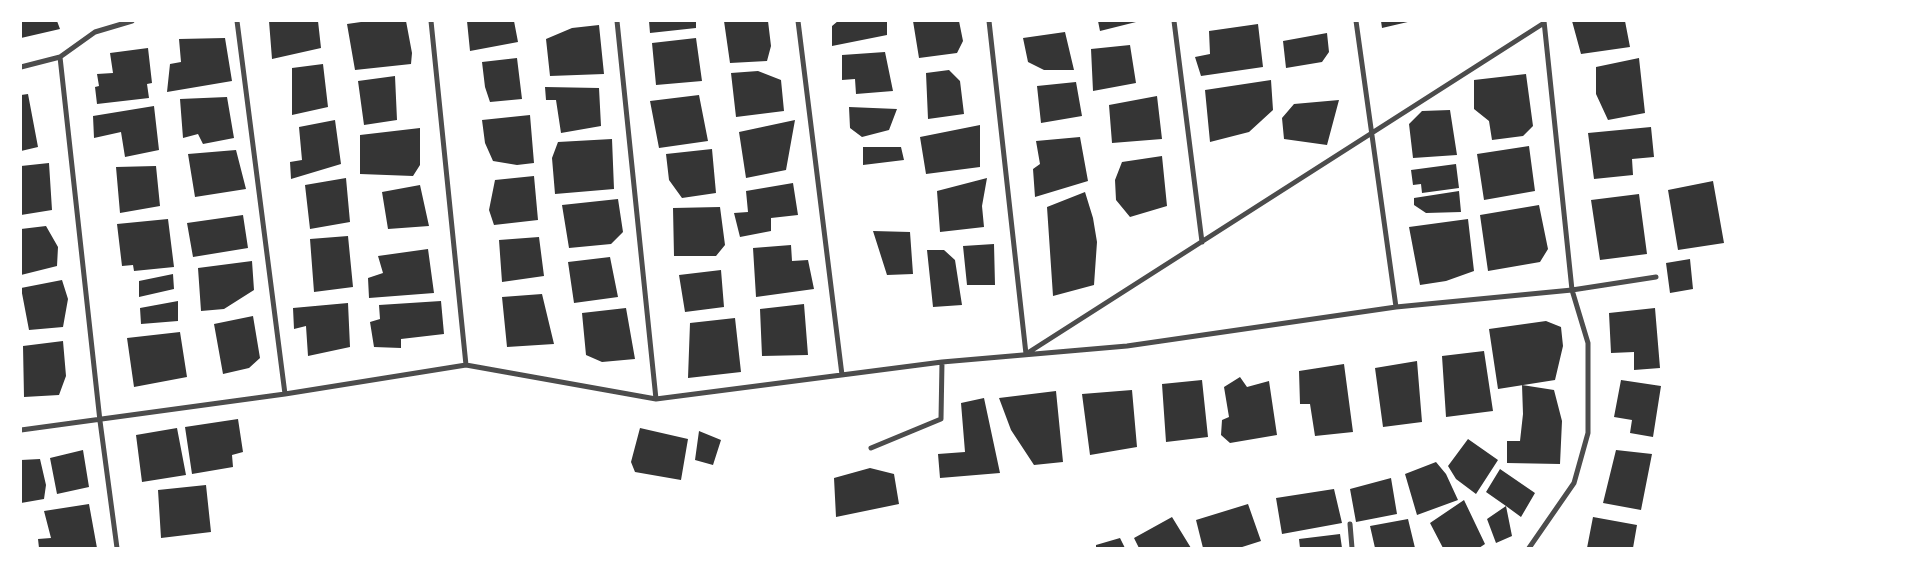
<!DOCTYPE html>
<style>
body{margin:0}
#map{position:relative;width:1918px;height:569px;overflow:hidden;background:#fff;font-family:"PT Sans Narrow",sans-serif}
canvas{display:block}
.frame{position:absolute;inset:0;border:22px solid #fff;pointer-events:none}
</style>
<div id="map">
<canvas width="1918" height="569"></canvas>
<div class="frame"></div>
</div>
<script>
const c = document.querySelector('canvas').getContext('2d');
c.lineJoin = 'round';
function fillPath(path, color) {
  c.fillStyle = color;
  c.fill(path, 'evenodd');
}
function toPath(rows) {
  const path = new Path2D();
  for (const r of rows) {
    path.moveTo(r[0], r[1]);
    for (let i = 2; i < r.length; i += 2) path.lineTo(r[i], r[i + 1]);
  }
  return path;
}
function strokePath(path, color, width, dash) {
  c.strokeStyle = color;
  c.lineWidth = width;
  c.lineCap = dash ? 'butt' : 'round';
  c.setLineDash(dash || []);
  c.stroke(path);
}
fillPath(toPath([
 [21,21,57,21,60,29,21,38],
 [269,21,318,21,321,48,272,59],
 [368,21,406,21,412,53,411,64,355,70,347,24],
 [467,21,514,21,518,42,470,51],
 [649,21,696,21,696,28,650,33],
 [724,21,768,21,771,46,767,61,730,63],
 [838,21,887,21,887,35,832,46,832,26],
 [913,21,959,21,963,41,957,53,919,58],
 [1098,21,1136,21,1136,22,1100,31],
 [1381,21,1412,21,1382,28],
 [1572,21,1625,21,1630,47,1581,54],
 [1258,24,1263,67,1201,76,1195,57,1210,54,1209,31],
 [599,25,604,74,550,76,546,39,572,28],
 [1065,32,1074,70,1044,70,1028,62,1023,38],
 [1327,33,1329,52,1322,62,1286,68,1283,41],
 [225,38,232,81,167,92,170,64,181,62,179,39],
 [696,38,702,81,656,85,652,43],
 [1130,45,1136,83,1093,91,1091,49],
 [148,48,152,83,147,84,149,98,97,104,95,87,99,86,97,74,113,73,110,53],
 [885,52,893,91,856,94,855,79,842,80,842,55],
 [517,58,522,99,490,102,485,87,482,62],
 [1639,58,1645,113,1608,120,1596,94,1596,67],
 [323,64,328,107,292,115,292,68],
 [949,70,960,81,964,114,928,119,926,73],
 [758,71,781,80,784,111,736,117,731,73],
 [1526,74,1533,126,1523,136,1492,140,1489,121,1474,109,1474,80],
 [395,76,397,120,364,125,358,81],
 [1271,80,1273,110,1249,132,1210,142,1205,90],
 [1076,82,1082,116,1041,123,1037,86],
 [545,87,599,88,601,126,561,133,556,100,546,100],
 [28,94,38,147,21,151,21,95],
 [699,95,708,141,659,148,650,101],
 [1157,96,1162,139,1112,143,1109,105],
 [227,97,234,138,203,144,198,134,183,138,180,99],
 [1339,100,1327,145,1284,139,1282,118,1294,104],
 [154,106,159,150,125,157,121,132,94,138,93,116],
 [849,107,897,109,889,130,862,137,850,128],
 [1450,110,1457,155,1413,158,1409,124,1422,111],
 [530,115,534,163,517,165,493,161,485,143,482,120],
 [335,120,341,164,291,179,290,162,302,160,299,127],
 [795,120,786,170,746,178,739,132],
 [980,125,980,167,926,174,920,137],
 [1651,127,1654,157,1632,159,1633,175,1594,179,1588,133],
 [420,128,420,165,413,176,360,174,360,135],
 [1080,137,1088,181,1035,197,1033,169,1040,164,1036,141],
 [612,139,614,189,555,194,552,158,558,142],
 [1529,146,1535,191,1484,200,1477,154],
 [863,147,901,147,904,160,863,165],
 [712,149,716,193,682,198,669,180,666,154],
 [236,150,246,189,195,197,188,154],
 [1162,156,1167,206,1130,217,1116,200,1115,180,1122,162],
 [49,163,52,210,21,215,21,166],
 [1456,164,1459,188,1422,193,1421,184,1413,185,1411,170],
 [156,166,160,206,120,213,116,167],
 [534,176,538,220,494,225,489,210,495,180],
 [346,178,350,222,310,229,305,185],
 [987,178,982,206,984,227,940,232,937,191],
 [1713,181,1724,243,1678,250,1668,190],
 [793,183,798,215,771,218,771,231,740,237,734,213,748,212,746,191],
 [420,185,429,226,388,229,382,192],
 [1459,191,1461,212,1426,213,1414,205,1414,198],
 [1085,192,1093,218,1097,242,1094,285,1053,296,1047,207],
 [1639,194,1647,254,1600,260,1591,200],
 [618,199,623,232,611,244,569,248,562,205],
 [1539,205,1548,249,1540,262,1488,271,1480,215],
 [720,207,725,245,716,256,674,256,673,208],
 [243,215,248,248,193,257,187,223],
 [168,219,174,267,134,271,133,265,122,266,117,224],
 [1468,219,1474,271,1446,281,1420,285,1409,227],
 [46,226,58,247,57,266,21,275,21,229],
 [873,231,910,232,913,274,887,275],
 [348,236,353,287,314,292,310,239],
 [539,237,544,276,502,282,499,240],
 [994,244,995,285,967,285,963,246],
 [791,245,792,261,808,260,814,289,756,297,753,248],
 [428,249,434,293,369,298,368,278,383,273,378,256],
 [927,250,944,250,955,260,962,305,933,307],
 [610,257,618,297,574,303,568,262],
 [1690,259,1693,289,1670,293,1666,263],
 [252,261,254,290,224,309,201,311,198,268],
 [721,270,724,307,685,312,679,275],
 [173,274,174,289,139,297,139,281],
 [62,280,68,299,63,327,29,330,21,288],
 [542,294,554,344,507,347,502,297],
 [178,301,178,321,141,324,140,308],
 [441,301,444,334,401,339,401,348,374,347,370,322,380,319,379,305],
 [348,303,350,347,308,356,306,326,294,329,293,308],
 [804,304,808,355,762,356,760,309],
 [626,308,635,359,602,362,586,355,582,313],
 [1655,308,1660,368,1634,370,1634,352,1611,353,1609,313],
 [253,316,260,358,249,368,223,374,214,324],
 [735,318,741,372,688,378,690,323],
 [1546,321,1561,327,1563,346,1555,380,1498,389,1489,329],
 [180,332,187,377,134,387,127,338],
 [63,341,66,376,59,395,24,397,23,346],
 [1484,351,1493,411,1446,417,1442,356],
 [1417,361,1422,422,1383,427,1375,368],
 [1344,364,1353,432,1315,436,1310,404,1300,404,1299,371],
 [1240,377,1247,387,1269,381,1277,435,1230,443,1221,435,1222,420,1229,417,1224,387],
 [1202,380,1208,437,1166,442,1162,384],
 [1621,380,1661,386,1653,437,1630,433,1632,420,1614,417],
 [1522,385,1554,390,1562,421,1560,464,1507,463,1507,441,1520,441,1523,414],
 [1132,390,1137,447,1090,455,1082,394],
 [1056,391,1063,462,1034,465,1011,430,999,398],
 [984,398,1000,473,940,478,938,454,965,452,961,403],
 [238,419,243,452,232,455,233,467,192,474,185,427],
 [177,428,186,475,142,482,136,435],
 [640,428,688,439,681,480,635,472,631,462],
 [699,431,721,440,713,465,695,460],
 [1468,439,1498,460,1476,494,1456,479,1448,466],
 [83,450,89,487,57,494,50,458],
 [1616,450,1652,454,1641,510,1603,503],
 [40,459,46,485,44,499,21,503,21,460],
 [1436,462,1446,474,1458,500,1417,515,1405,474],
 [870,468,894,474,899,504,836,517,834,478],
 [1500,469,1535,493,1521,517,1506,506,1512,536,1496,543,1487,519,1506,506,1486,492],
 [1391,478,1397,514,1356,522,1350,489],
 [206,485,211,532,161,538,158,490],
 [1334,489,1342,523,1282,534,1276,498],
 [1464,500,1485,544,1479,548,1443,548,1430,523],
 [89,504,97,548,39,548,38,539,51,538,44,511],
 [1248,504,1261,541,1239,548,1203,548,1196,520],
 [1172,517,1191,548,1139,548,1134,538],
 [1593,517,1637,525,1633,548,1587,548],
 [1408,519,1415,548,1375,548,1370,526],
 [1340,534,1342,548,1300,548,1299,539],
 [1120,538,1125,548,1096,548,1096,545]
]), '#353535');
strokePath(toPath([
 [237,21,285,394],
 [431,21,466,365],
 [617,21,656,399],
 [798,21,842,375],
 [989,21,1026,354,1544,23],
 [1174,21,1202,242],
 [1356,21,1396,307],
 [60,57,100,421,117,548],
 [21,67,60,57,95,32,132,21],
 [21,430,285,394,466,365,656,399,942,362,1127,346,1396,307,1572,290,1656,277],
 [871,448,941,419,942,362],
 [1350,524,1352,548],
 [1529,548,1574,483,1588,433,1588,343,1572,290,1544,21]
]), '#4c4c4c', 5);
</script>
